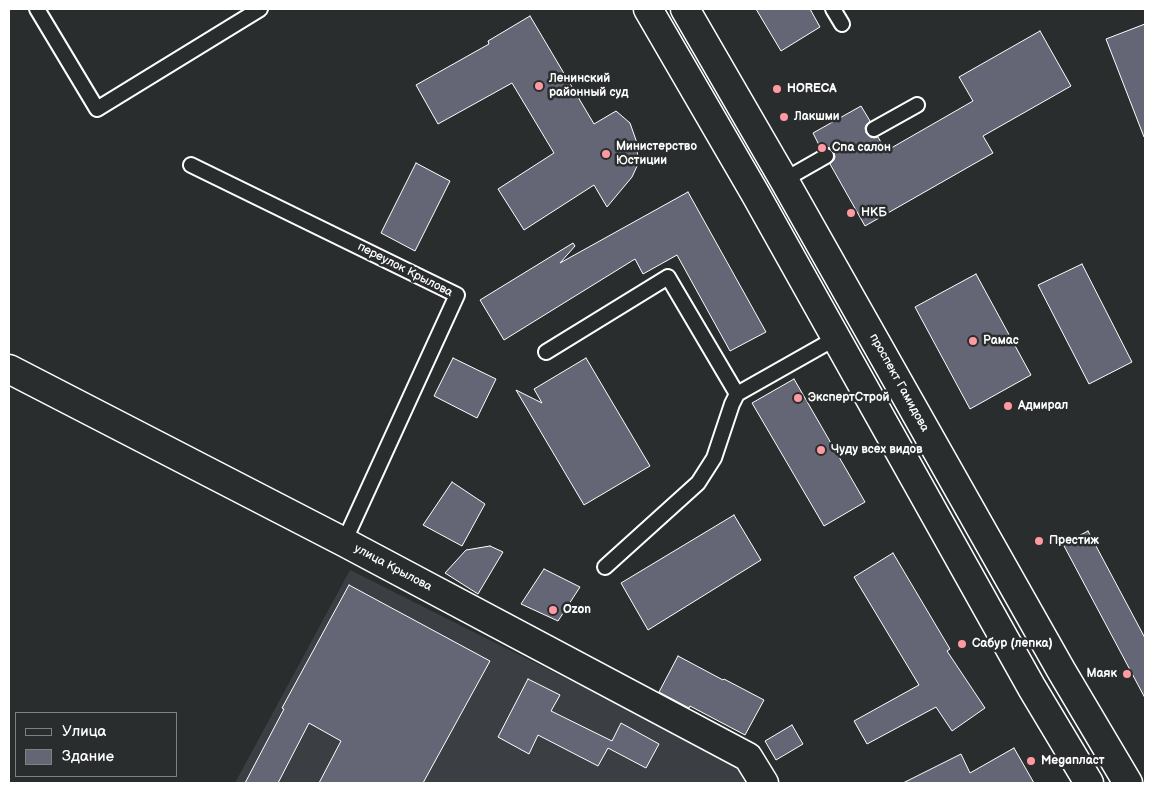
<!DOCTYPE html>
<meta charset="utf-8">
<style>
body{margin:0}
#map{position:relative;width:1154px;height:792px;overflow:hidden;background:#2a2d2e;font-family:"Balsamiq Sans",sans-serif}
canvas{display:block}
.frame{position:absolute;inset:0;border:10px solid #fff;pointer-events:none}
.legend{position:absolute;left:15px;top:712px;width:162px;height:65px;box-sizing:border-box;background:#2a2d2e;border:1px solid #7f8182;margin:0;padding:6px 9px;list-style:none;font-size:15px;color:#fff}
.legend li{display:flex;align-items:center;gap:10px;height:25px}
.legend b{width:25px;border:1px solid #7f8182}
</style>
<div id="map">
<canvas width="1154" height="792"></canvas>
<div class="frame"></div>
<ul class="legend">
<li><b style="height:6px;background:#2a2d2e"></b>Улица</li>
<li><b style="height:14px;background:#646675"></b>Здание</li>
</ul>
</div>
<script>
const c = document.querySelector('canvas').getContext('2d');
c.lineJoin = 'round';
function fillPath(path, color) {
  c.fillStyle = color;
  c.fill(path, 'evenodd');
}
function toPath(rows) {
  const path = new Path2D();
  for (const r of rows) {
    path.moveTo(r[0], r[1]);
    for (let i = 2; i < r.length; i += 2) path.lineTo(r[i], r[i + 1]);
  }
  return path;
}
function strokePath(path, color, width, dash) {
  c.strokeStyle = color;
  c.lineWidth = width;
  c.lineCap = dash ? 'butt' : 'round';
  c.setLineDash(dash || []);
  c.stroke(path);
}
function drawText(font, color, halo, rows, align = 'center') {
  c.font = font + ' "Balsamiq Sans",sans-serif';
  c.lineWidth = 5;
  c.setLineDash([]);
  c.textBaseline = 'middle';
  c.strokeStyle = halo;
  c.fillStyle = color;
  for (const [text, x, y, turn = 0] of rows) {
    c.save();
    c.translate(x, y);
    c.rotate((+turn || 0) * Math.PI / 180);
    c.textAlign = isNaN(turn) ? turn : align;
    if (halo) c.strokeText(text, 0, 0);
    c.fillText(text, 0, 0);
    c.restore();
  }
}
fillPath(toPath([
 [350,570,745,768,752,783,235,783]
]), '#3b3e43');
const building = toPath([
 [756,9,810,9,820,27,781,51,756,9],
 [530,16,594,124,616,111,630,123,637,143,638,164,632,177,607,207,594,185,524,230,498,189,554,153,512,83,438,124,416,85,489,44,488,41,530,16],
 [1145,24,1145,137,1144,137,1106,39,1145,24],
 [1040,31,1071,86,983,136,993,153,865,226,830,164,834,160,835,157,834,152,830,148,826,147,821,149,813,133,861,106,870,121,866,125,865,128,866,133,870,137,874,138,878,137,886,151,973,101,959,77,1040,31],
 [416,163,450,181,415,251,381,233,416,163],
 [688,192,766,332,730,351,677,255,643,274,635,259,504,340,480,300,573,243,575,246,560,263,688,192],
 [1082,264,1132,362,1089,384,1038,285,1082,264],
 [976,274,1031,375,970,409,915,307,976,274],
 [453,358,496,379,477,418,434,396,453,358],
 [586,358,650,466,584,505,516,390,542,403,534,389,586,358],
 [794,379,865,502,824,526,752,403,794,379],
 [452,482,485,504,462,546,423,525,452,482],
 [734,515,761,560,648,630,621,583,734,515],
 [1088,531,1145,638,1145,698,1063,544,1088,531],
 [490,546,503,552,478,594,445,573,466,550,490,546],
 [893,553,950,649,947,651,985,708,952,731,936,707,867,744,854,721,919,685,854,577,893,553],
 [544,569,580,587,558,621,521,604,544,569],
 [349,585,490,661,423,783,319,783,341,741,309,723,278,783,245,783,284,709,282,708,349,585],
 [678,656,723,680,724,679,764,700,745,735,690,706,689,708,659,692,678,656],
 [528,679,560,695,551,711,612,741,621,723,659,744,646,768,608,748,598,766,538,735,529,754,498,737,528,679],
 [792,725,803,744,776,760,765,741,792,725],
 [1014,748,1034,783,903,783,961,754,970,773,1014,748]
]);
fillPath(building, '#646675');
strokePath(building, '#fff', 1);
const service = toPath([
 [37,9,97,109,260,9],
 [833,9,842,24],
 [874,129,917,105],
 [191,165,457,295,344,542],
 [784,180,826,156],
 [546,352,668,277,737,394],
 [605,567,698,483,714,458,732,404,737,394,836,338]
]);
const minor = toPath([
 [9,369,344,542,748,757,764,783]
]);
const primary = toPath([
 [648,9,756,195,1032,688,1089,783],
 [685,9,784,180,1061,670,1128,783]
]);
strokePath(service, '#fff', 18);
strokePath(minor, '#fff', 31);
strokePath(primary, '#fff', 31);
strokePath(service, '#2a2d2e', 14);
strokePath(minor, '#2a2d2e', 28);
strokePath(primary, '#2a2d2e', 28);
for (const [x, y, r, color] of [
 [539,86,5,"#ff9aa2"],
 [777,89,5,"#ff9aa2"],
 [784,117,5,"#ff9aa2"],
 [822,148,5,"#ff9aa2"],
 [606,154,5,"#ff9aa2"],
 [851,213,5,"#ff9aa2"],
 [973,341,5,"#ff9aa2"],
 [798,398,5,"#ff9aa2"],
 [1008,406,5,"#ff9aa2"],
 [821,450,5,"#ff9aa2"],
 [1039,541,5,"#ff9aa2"],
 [553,610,5,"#ff9aa2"],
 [962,644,5,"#ff9aa2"],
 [1127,674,5,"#ff9aa2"],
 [1031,761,5,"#ff9aa2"]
]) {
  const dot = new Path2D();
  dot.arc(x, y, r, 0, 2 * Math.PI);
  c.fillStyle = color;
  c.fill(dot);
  strokePath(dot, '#2a2d2e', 2);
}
drawText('bold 12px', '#fff', '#2a2d2e', [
 ["Ленинский",549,79],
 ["районный суд",549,93],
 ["HORECA",787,89],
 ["Лакшми",794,117],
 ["Министерство",616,147],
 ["Юстиции",616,161],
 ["Спа салон",832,148],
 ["НКБ",861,213],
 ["Рамас",983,341],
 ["ЭкспертСтрой",808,398],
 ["Адмирал",1018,406],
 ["Чуду всех видов",831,450],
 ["Престиж",1049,541],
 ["Ozon",563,610],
 ["Сабур (лепка)",972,644],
 ["Маяк",1117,674,"right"],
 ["Megaпласт",1041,761]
], 'left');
drawText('12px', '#fff', '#2a2d2e', [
 ["переулок Крылова",405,270,27],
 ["проспект Гамидова",899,383,61],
 ["улица Крылова",393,568,28]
]);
</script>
